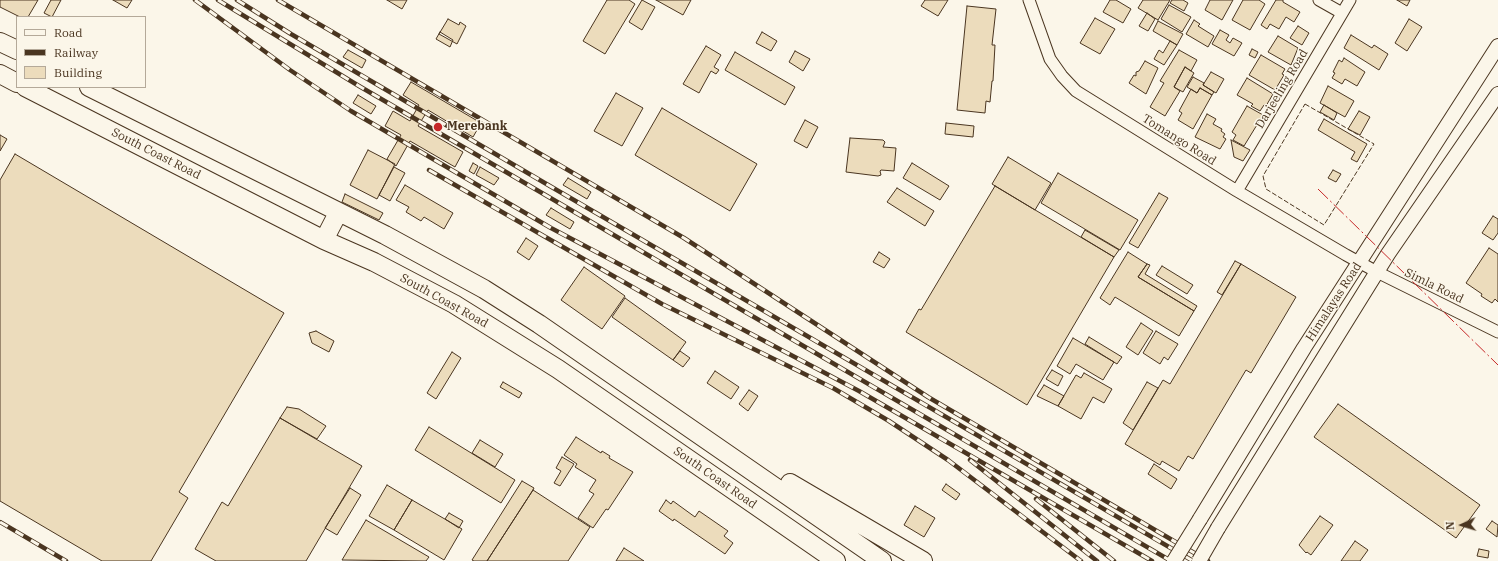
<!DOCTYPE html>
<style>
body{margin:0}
#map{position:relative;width:1498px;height:561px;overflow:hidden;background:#fbf6e9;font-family:"IBM Plex Serif",serif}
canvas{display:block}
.legend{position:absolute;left:16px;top:16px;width:130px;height:72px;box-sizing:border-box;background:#fbf6e9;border:1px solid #b4a999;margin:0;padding:5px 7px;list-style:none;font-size:12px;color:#4a3520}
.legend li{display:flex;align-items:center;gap:8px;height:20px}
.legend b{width:20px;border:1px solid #b4a999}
.north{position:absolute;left:1442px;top:505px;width:40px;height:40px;-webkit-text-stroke:3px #fbf6e9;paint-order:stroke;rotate:266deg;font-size:11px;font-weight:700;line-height:16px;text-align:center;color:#4a3520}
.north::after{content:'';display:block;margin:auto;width:14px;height:18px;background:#4a3520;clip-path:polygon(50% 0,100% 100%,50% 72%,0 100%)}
</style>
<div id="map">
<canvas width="1498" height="561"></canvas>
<ul class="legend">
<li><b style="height:5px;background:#fbf6e9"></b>Road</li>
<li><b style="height:5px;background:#4a3520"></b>Railway</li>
<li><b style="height:11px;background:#ecdcbc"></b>Building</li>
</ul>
<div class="north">N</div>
</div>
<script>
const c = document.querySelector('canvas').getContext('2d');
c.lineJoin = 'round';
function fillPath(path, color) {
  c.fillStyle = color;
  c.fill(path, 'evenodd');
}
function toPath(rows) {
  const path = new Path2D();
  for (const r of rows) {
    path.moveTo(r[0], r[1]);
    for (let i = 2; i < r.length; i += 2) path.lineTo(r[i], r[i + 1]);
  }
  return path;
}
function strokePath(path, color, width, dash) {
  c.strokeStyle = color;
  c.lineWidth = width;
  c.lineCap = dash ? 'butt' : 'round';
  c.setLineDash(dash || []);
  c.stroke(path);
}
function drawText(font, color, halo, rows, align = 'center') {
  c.font = font + ' "IBM Plex Serif",serif';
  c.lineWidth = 3;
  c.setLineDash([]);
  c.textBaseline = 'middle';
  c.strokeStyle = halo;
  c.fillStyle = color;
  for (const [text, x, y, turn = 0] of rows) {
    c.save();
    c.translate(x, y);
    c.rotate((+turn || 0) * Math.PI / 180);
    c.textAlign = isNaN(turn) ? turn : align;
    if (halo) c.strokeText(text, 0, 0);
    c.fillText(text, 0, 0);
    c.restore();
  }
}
const building = toPath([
 [0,0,38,0,28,17,20,17,0,7,0,0],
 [51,0,61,0,52,17,44,13,51,0],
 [113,0,132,0,127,8,113,0],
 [387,0,407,0,402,9,387,0],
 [607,0,629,0,635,4,605,54,583,41,607,0],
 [642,0,655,7,642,30,629,22,642,0],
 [656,0,691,0,683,15,656,0],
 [925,0,948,0,938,16,921,6,925,0],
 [1110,0,1116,0,1131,9,1123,23,1103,12,1110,0],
 [1143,0,1170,0,1158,20,1138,8,1143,0],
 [1172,0,1183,0,1188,3,1184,11,1170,3,1172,0],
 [1210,0,1233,0,1222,20,1205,10,1210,0],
 [1243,0,1259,0,1265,4,1250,30,1232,20,1243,0],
 [1276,0,1283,0,1283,2,1300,12,1294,22,1286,17,1279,29,1270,24,1267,29,1261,25,1276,0],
 [1397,0,1410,0,1407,6,1397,0],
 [1169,5,1191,17,1182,32,1161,19,1169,5],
 [967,6,996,9,992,45,995,45,993,81,992,81,990,102,986,101,985,113,957,110,967,6],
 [1147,13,1155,19,1148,31,1139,26,1147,13],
 [1095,18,1115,29,1100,54,1080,43,1095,18],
 [448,19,459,25,460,22,466,26,457,44,439,34,448,19],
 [1409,19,1422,27,1407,51,1395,43,1409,19],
 [1194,20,1200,24,1198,26,1214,36,1208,47,1186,34,1194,20],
 [1158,21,1183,34,1177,45,1153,31,1158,21],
 [1298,26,1309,33,1302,45,1290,38,1298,26],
 [1220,30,1229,35,1226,40,1230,43,1233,38,1242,43,1234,56,1212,44,1220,30],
 [440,32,453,40,450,47,436,39,440,32],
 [762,32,777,41,771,51,756,43,762,32],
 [1351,35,1372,48,1374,45,1388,54,1379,70,1344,48,1351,35],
 [1278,36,1298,48,1291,65,1268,52,1278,36],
 [1170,41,1177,45,1164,65,1154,59,1159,50,1163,53,1170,41],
 [706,46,721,55,714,67,719,70,716,74,711,71,699,93,683,84,706,46],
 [1252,49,1258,52,1255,58,1249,55,1252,49],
 [348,50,366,60,362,68,343,57,348,50],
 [1179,50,1197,60,1191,71,1185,67,1174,87,1180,91,1165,116,1150,107,1164,83,1160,81,1179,50],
 [795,51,810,59,803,71,789,62,795,51],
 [735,52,795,87,785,105,725,70,735,52],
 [1261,55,1285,69,1282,74,1284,75,1275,90,1249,75,1261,55],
 [1344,58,1365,72,1357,86,1345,79,1342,84,1332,78,1335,73,1333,72,1339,60,1342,62,1344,58],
 [1145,61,1158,68,1146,94,1129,83,1134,75,1136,76,1136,72,1139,71,1145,61],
 [1185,67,1194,73,1183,92,1174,87,1185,67],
 [1211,72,1224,79,1216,93,1203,85,1211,72],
 [1193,77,1204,83,1203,85,1214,92,1212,95,1200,88,1197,93,1187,87,1193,77],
 [1247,78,1273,94,1266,106,1264,105,1260,111,1251,106,1253,104,1237,95,1247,78],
 [411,82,481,123,473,137,428,110,418,126,463,152,455,167,410,141,396,166,387,159,401,135,385,126,393,111,410,121,419,105,403,95,411,82],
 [1328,86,1354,101,1345,117,1320,103,1328,86],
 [1200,88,1212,95,1193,129,1178,120,1182,113,1179,111,1191,89,1197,93,1200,88],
 [616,93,643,108,622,146,594,131,616,93],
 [358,95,376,106,371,114,353,103,358,95],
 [1324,105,1337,113,1334,120,1320,112,1324,105],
 [1247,106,1263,115,1244,146,1233,140,1236,135,1232,132,1247,106],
 [662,108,757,164,730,211,635,155,662,108],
 [1359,111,1370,117,1360,135,1348,129,1359,111],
 [1207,114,1216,119,1213,124,1222,129,1221,131,1225,134,1223,137,1226,139,1220,149,1195,137,1207,114],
 [1324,119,1367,144,1357,162,1351,159,1355,152,1318,130,1324,119],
 [805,120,818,127,807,148,794,141,805,120],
 [946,123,974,126,973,137,945,134,946,123],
 [0,135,7,139,0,151,0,135],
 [850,138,883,140,885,142,883,147,896,148,894,171,881,170,880,171,881,175,878,176,846,172,850,138],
 [1231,140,1250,150,1243,161,1234,157,1231,140],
 [368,150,395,164,377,199,350,185,368,150],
 [15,154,284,313,179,492,188,498,151,561,102,561,0,501,0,180,15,154],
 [1008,157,1051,183,1035,210,992,184,1008,157],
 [473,163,478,166,474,174,469,171,473,163],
 [912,163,949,186,940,200,903,178,912,163],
 [394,167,405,173,390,201,379,195,394,167],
 [480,167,499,178,494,185,476,175,480,167],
 [1333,170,1341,174,1336,182,1328,178,1333,170],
 [1058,173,1138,220,1120,250,1041,203,1058,173],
 [568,178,591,192,587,199,563,185,568,178],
 [405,185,453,213,444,229,424,217,421,221,406,212,409,207,396,200,405,185],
 [995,186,1114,257,1027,405,906,332,919,309,921,310,995,186],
 [897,188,934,211,925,226,887,202,897,188],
 [1159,193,1168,198,1138,248,1129,243,1159,193],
 [345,194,383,213,379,220,342,202,345,194],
 [551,208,574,222,570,229,546,215,551,208],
 [1493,216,1498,219,1498,233,1493,240,1482,233,1493,216],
 [1085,230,1119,250,1114,257,1081,237,1085,230],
 [526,238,538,246,529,260,517,252,526,238],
 [1489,248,1498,254,1498,302,1495,299,1492,303,1481,296,1482,294,1466,283,1489,248],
 [879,252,890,259,884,268,873,262,879,252],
 [1128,252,1147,264,1138,277,1194,311,1179,336,1115,297,1110,305,1100,298,1128,252],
 [1235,261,1241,264,1222,295,1217,292,1235,261],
 [1147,264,1150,265,1145,274,1197,306,1194,311,1138,277,1147,264],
 [1241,264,1296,297,1251,373,1246,370,1193,459,1188,456,1179,471,1162,461,1160,465,1125,444,1163,380,1170,384,1241,264],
 [1162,266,1193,285,1187,294,1156,275,1162,266],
 [584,267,625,296,602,329,561,300,584,267],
 [625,298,686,342,673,360,612,317,625,298],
 [1141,323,1153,331,1138,355,1126,347,1141,323],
 [316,331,334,341,329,352,312,343,309,333,316,331],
 [1156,331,1178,344,1168,360,1164,357,1160,364,1143,353,1156,331],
 [1089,337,1122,357,1117,364,1085,344,1089,337],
 [1073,338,1114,362,1103,380,1076,364,1070,374,1057,366,1073,338],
 [680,351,690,358,683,367,673,360,680,351],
 [452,352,461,358,436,399,427,393,452,352],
 [1052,370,1063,376,1058,386,1046,379,1052,370],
 [715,371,739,387,731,399,707,383,715,371],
 [1084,373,1112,389,1104,403,1093,397,1081,419,1058,406,1076,375,1081,378,1084,373],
 [503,382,522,393,519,398,500,387,503,382],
 [1147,382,1158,388,1133,430,1123,423,1147,382],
 [1044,385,1064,396,1058,406,1037,396,1044,385],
 [749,390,758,396,748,411,739,404,749,390],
 [1338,404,1480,505,1456,538,1314,437,1338,404],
 [287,407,299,409,326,426,317,439,280,418,287,407],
 [280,418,362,466,306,561,216,561,195,549,222,502,228,506,280,418],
 [429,427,515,480,501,503,415,450,429,427],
 [576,437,601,453,602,451,610,456,609,458,633,472,608,510,606,509,593,528,578,518,594,494,589,491,596,480,575,467,577,464,564,455,576,437],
 [480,440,503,454,495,467,472,453,480,440],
 [562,457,574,464,560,486,554,483,561,471,556,468,562,457],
 [1154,464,1177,479,1171,489,1148,474,1154,464],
 [522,481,534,488,533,490,487,561,474,561,472,560,522,481],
 [946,484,960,494,956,500,942,490,946,484],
 [387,485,412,500,394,530,369,516,387,485],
 [350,488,361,495,337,535,325,528,350,488],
 [533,490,590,527,568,561,487,561,533,490],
 [412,500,462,529,444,560,394,530,412,500],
 [666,500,671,504,673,501,695,517,699,511,728,531,724,536,733,543,725,554,674,519,673,521,659,511,666,500],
 [915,506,935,518,924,537,904,525,915,506],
 [449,513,463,521,459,528,445,519,449,513],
 [1320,516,1333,525,1311,555,1307,552,1306,553,1299,545,1320,516],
 [366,520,429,557,426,561,342,560,366,520],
 [1492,521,1498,525,1497,537,1486,529,1492,521],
 [1355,541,1368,550,1360,561,1341,561,1355,541],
 [624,548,644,561,616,561,624,548],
 [1479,549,1489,551,1488,558,1477,556,1479,549]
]);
fillPath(building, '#ecdcbc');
strokePath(building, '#4a3520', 1);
const minor = toPath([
 [1029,0,1050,59,1062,76,1076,91,1237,191,1346,255,1377,272,1498,332],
 [1319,0,1342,13],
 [1237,191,1350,0]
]);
const tertiary = toPath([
 [1200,519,1304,348,1498,46],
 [1218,528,1388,254,1498,94]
]);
const primary = toPath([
 [0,42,17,50],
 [0,74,17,83],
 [25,87,324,240,374,262,454,304,558,369,836,561],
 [89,87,385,235,484,289,539,324,882,561],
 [324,240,338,213],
 [790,483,923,561]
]);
strokePath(minor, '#4a3520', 13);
strokePath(tertiary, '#4a3520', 16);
strokePath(primary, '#4a3520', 20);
strokePath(minor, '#fbf6e9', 11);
strokePath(tertiary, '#fbf6e9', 14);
strokePath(primary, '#fbf6e9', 18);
const rail = toPath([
 [195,0,290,70,351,111,551,228,859,391,1152,561],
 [218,0,359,86,1171,561],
 [237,0,291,34,555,189,1193,561],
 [278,0,684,238,928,397,1208,561],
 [429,170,662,304,833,388,889,421,948,460,1081,561],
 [970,460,1097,561],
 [1036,499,1114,561],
 [0,522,66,561]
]);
strokePath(rail, '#4a3520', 4.5);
strokePath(rail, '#fbf6e9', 3, [9]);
const tertiaryBridge = toPath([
 [1174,561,1200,519],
 [1199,561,1218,528]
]);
strokePath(tertiaryBridge, '#4a3520', 16, []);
strokePath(tertiaryBridge, '#fbf6e9', 14);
strokePath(toPath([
 [1305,104,1374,144,1324,225,1266,189,1263,176,1305,104]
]), '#4a3520', 1, [5, 2]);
strokePath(toPath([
 [1318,189,1498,365]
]), '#c62828', 1, [14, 3, 2, 3]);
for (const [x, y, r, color] of [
 [438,127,5,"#c62828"]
]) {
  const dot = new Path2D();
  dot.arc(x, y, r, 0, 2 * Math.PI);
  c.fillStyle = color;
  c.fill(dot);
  strokePath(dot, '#fbf6e9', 1.5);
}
drawText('12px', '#4a3520', '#fbf6e9', [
 ["Darjeeling Road",1282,89,-59],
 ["Tomango Road",1179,140,32],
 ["South Coast Road",156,154,27],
 ["Simla Road",1434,286,26],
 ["South Coast Road",444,301,29],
 ["Himalayas Road",1334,302,-57],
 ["South Coast Road",715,478,35]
]);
drawText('bold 12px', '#4a3520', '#fbf6e9', [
 ["Merebank",447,127]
], 'left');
</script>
